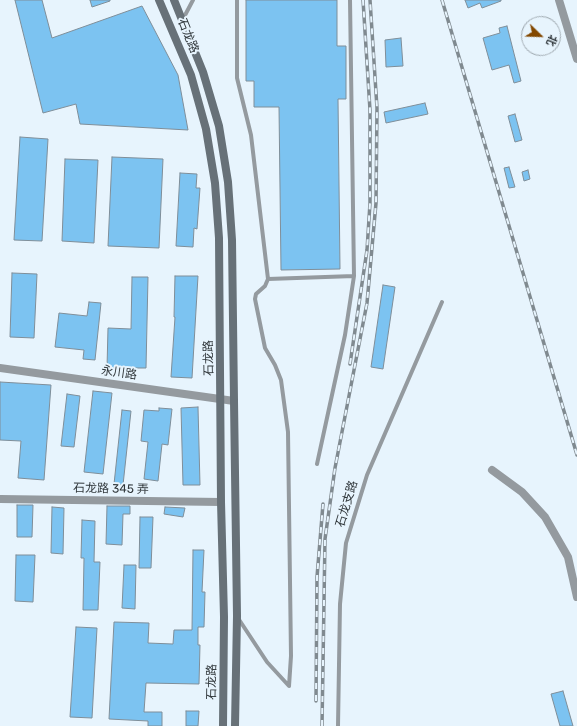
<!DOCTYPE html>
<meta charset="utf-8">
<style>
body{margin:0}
#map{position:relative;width:577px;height:726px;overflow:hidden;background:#e7f4fd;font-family:Rubik,"Noto Sans SC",sans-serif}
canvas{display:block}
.north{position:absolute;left:521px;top:16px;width:40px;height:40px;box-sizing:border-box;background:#e7f4fd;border:1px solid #9ea8af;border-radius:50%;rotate:113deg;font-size:11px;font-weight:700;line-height:16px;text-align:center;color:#30373b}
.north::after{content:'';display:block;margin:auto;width:14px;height:18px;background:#834800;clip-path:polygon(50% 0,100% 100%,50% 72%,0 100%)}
</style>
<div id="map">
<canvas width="577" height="726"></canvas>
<div class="north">北</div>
</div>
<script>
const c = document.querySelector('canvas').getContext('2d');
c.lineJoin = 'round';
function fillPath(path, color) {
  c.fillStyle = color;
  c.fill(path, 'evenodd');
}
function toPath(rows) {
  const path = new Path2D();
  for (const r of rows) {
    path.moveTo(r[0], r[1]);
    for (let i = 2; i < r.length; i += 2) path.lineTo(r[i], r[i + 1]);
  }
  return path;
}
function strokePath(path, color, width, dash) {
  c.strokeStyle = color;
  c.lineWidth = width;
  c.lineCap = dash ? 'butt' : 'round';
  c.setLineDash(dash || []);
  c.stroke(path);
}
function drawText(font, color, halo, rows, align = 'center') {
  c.font = font + ' Rubik,"Noto Sans SC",sans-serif';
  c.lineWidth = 4;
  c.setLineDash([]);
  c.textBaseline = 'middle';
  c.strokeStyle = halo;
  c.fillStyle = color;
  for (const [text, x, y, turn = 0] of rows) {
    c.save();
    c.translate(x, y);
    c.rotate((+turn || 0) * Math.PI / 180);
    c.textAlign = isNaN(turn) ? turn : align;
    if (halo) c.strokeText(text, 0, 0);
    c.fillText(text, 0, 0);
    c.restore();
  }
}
const building = toPath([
 [15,0,42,0,52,38,142,6,178,75,188,130,80,124,76,104,43,113,15,0],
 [90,0,110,0,110,1,92,7,90,0],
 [246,0,337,0,337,46,346,46,346,99,338,99,340,269,281,270,279,107,254,107,254,81,246,81,246,0],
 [465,0,501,0,501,1,482,8,480,3,468,8,465,0],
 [507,26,521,81,514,83,509,65,492,70,483,38,500,33,499,28,507,26],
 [401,38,403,66,386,67,385,40,401,38],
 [425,103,428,114,386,123,384,112,425,103],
 [515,114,522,140,515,142,508,116,515,114],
 [20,137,48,139,42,241,14,240,20,137],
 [112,157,163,159,159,248,108,246,112,157],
 [65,159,98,160,94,243,62,241,65,159],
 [509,167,515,187,509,188,504,168,509,167],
 [528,170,530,179,524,181,522,172,528,170],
 [180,173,197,174,196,188,200,188,197,229,194,228,193,247,176,246,180,173],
 [12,273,37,274,34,338,10,337,12,273],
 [175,276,198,276,192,378,171,377,175,317,174,317,175,276],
 [132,277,148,277,146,368,107,368,108,328,131,329,132,277],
 [383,285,395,287,383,369,371,367,383,285],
 [89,302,101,303,95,360,83,359,84,350,55,347,59,313,87,316,89,302],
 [0,382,51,385,44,480,18,478,21,441,0,440,0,382],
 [93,391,112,393,103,474,84,472,93,391],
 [67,394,80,396,74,447,61,446,67,394],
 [198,407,200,485,183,485,181,408,198,407],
 [159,408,172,409,168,445,162,444,158,481,144,479,148,442,141,441,144,410,159,411,159,408],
 [122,410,131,411,123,485,114,484,122,410],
 [17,505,33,505,32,537,17,537,17,505],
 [107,506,130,506,130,514,123,514,122,545,106,544,107,506],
 [52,507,64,508,63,554,51,553,52,507],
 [165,507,185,508,183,517,164,514,165,507],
 [140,517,153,517,151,568,139,568,140,517],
 [82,520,95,521,94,562,100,562,98,610,83,610,84,558,81,558,82,520],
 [193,550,204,550,202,592,205,592,204,627,198,627,198,645,200,645,199,684,146,683,144,712,162,712,162,726,148,726,148,721,109,719,114,622,149,623,148,643,173,644,174,630,192,630,193,550],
 [16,555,35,555,33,602,15,601,16,555],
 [124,565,136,565,135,609,122,608,124,565],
 [76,627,97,628,92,718,70,717,76,627],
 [563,691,573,726,560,726,551,694,563,691],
 [186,711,199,711,198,726,186,726,186,711]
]);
fillPath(building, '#7cc3f1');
strokePath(building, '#7f8e99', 1);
strokePath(toPath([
 [237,0,237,78,251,135,268,279],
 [183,19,193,0],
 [317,464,345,335,354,276,350,0],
 [238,618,267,662,289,686],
 [289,686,291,656,288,432,281,380,275,365,265,348,255,299,256,294,265,286,268,279,354,276],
 [338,726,340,604,346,543,367,475,442,302]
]), '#949a9f', 4);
strokePath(toPath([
 [559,0,577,59],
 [0,368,234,401],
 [492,470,522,492,545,517,568,557,577,597],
 [0,499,221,502]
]), '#949a9f', 8);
strokePath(toPath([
 [159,0,191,75,206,129,215,183,219,238,221,502,224,617,223,726],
 [174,0,203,72,219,126,228,182,232,240,234,401,237,616,235,726]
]), '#677178', 8);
const rail = toPath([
 [442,0,577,455],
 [350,364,367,250,370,203,370,110,363,0],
 [316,701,317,577,323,504],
 [322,726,325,539,335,468,367,303,376,203,377,108,370,0]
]);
strokePath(rail, '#808a90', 3.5);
strokePath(rail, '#e7f4fd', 2, [6]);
drawText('12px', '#30373b', '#e7f4fd', [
 ["石龙路",188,36,68],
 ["石龙路",209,358,-91],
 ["永川路",119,373,8],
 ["石龙路 345 弄",111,489,1],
 ["石龙支路",347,504,-73],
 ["石龙路",212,682,-89]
]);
</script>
